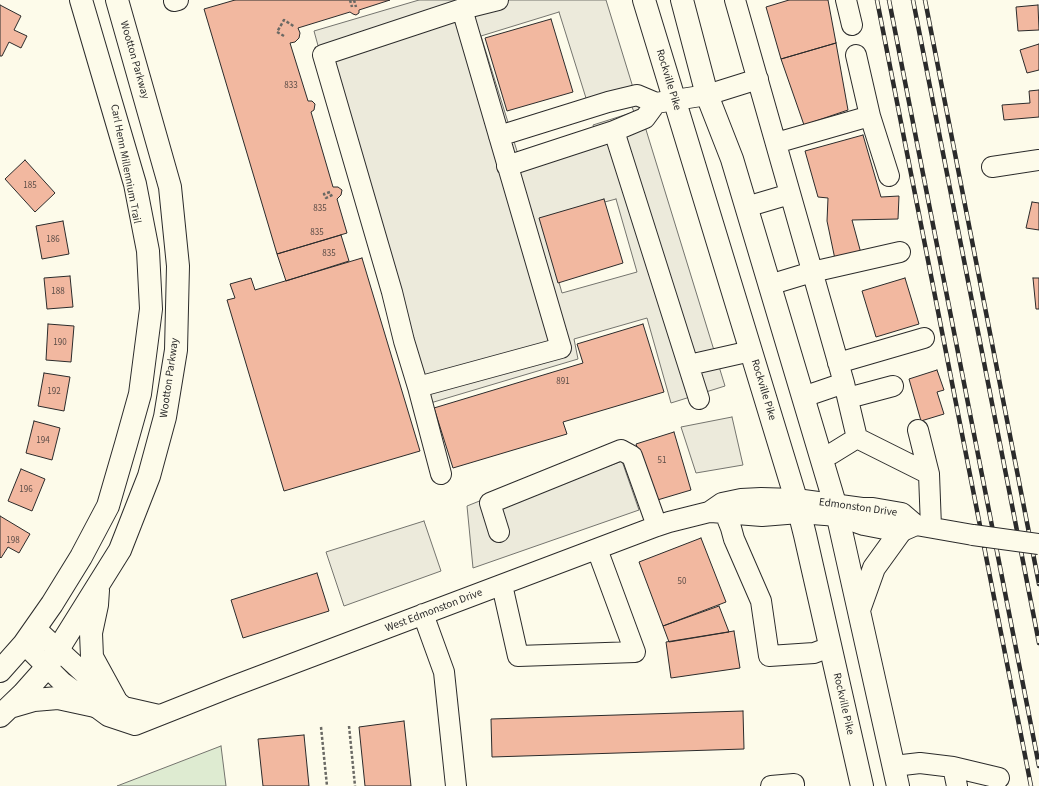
<!DOCTYPE html>
<style>
body{margin:0}
canvas{display:block;background:#fdfbea}
</style>
<canvas width="1039" height="786"></canvas>
<script>
const c = document.querySelector('canvas').getContext('2d');
c.lineJoin = 'round';
function fillPath(path, color) {
  c.fillStyle = color;
  c.fill(path, 'evenodd');
}
function toPath(rows) {
  const path = new Path2D();
  for (const r of rows) {
    path.moveTo(r[0], r[1]);
    for (let i = 2; i < r.length; i += 2) path.lineTo(r[i], r[i + 1]);
  }
  return path;
}
function strokePath(path, color, width, dash) {
  c.strokeStyle = color;
  c.lineWidth = width;
  c.lineCap = dash ? 'butt' : 'round';
  c.setLineDash(dash || []);
  c.stroke(path);
}
function drawText(font, color, halo, rows, align = 'center') {
  c.font = font + ' "Source Sans 3",sans-serif';
  c.lineWidth = 3;
  c.setLineDash([]);
  c.textBaseline = 'middle';
  c.strokeStyle = halo;
  c.fillStyle = color;
  for (const [text, x, y, turn = 0] of rows) {
    c.save();
    c.translate(x, y);
    c.rotate((+turn || 0) * Math.PI / 180);
    c.textAlign = isNaN(turn) ? turn : align;
    if (halo) c.strokeText(text, 0, 0);
    c.fillText(text, 0, 0);
    c.restore();
  }
}
const green = toPath([
 [221,746,226,786,117,786,221,746]
]);
fillPath(green, '#deebd1');
strokePath(green, '#74746e', 1);
const parking = toPath([
 [419,0,606,0,725,386,671,403,647,318,574,339,578,359,417,407,314,31,419,0],
 [559,12,591,114,630,102,634,112,593,125,598,143,522,167,481,36,559,12],
 [616,199,637,272,562,293,541,219,616,199],
 [732,417,743,465,696,473,681,427,732,417],
 [622,461,639,510,473,568,467,506,497,494,502,506,622,461],
 [424,521,441,571,344,606,326,552,424,521]
]);
fillPath(parking, '#eceadb');
strokePath(parking, '#74746e', 1);
const building = toPath([
 [235,0,390,0,359,10,359,13,356,15,353,14,350,12,298,28,300,33,299,38,295,42,290,43,308,101,312,101,315,104,314,110,311,112,333,187,338,187,342,190,341,195,337,199,347,233,277,254,204,9,235,0],
 [789,0,828,0,836,43,781,59,766,7,789,0],
 [0,5,21,16,14,30,27,36,21,48,9,42,2,56,0,56,0,5],
 [1038,5,1039,30,1018,31,1016,7,1038,5],
 [551,19,573,92,507,111,485,38,551,19],
 [836,43,848,110,804,125,781,59,836,43],
 [1039,44,1039,70,1027,73,1020,50,1039,44],
 [1039,90,1039,117,1004,120,1002,105,1030,103,1029,91,1039,90],
 [863,135,881,197,899,196,898,219,852,220,862,257,836,264,827,221,828,198,818,197,805,151,863,135],
 [25,160,55,193,35,212,5,179,25,160],
 [604,199,623,263,558,283,539,218,604,199],
 [1032,202,1039,203,1039,230,1026,228,1032,202],
 [63,221,69,254,42,259,36,226,63,221],
 [341,235,349,261,286,281,277,254,341,235],
 [362,258,420,451,284,491,227,300,235,298,230,284,251,278,255,290,362,258],
 [70,276,73,307,47,309,44,278,70,276],
 [905,278,919,324,876,337,862,291,905,278],
 [1033,278,1039,278,1039,309,1036,309,1033,278],
 [48,324,74,326,71,362,46,360,48,324],
 [643,324,664,392,563,422,567,434,453,468,434,408,583,363,577,344,643,324],
 [937,370,944,390,937,392,944,414,921,421,909,379,937,370],
 [44,373,70,377,64,411,38,406,44,373],
 [34,421,60,428,52,460,26,453,34,421],
 [674,432,691,490,654,501,636,444,674,432],
 [21,469,45,479,32,511,8,501,21,469],
 [0,516,30,534,19,553,8,547,1,558,0,557,0,516],
 [701,538,726,602,663,626,639,562,701,538],
 [317,573,329,611,243,638,231,600,317,573],
 [719,606,729,632,669,642,663,626,719,606],
 [734,631,740,668,671,678,666,642,734,631],
 [743,711,744,749,492,757,491,719,743,711],
 [404,721,411,786,365,786,359,727,404,721],
 [304,735,309,786,263,786,258,739,304,735]
]);
fillPath(building, '#f2b8a0');
strokePath(building, '#2b2b2b', 1);
const minor = toPath([
 [735,0,844,383,803,397],
 [846,0,852,25],
 [174,1,178,0],
 [856,55,870,116],
 [614,131,699,399],
 [499,136,608,102,637,95,656,103,707,95,758,79],
 [776,143,870,116,889,176],
 [507,166,614,131,645,118,656,103],
 [992,167,1039,160],
 [746,207,790,194],
 [769,285,812,272,900,252],
 [838,363,924,338],
 [689,365,751,351],
 [418,387,404,341,392,292,378,244,323,55,462,9,498,0],
 [848,398,893,386],
 [918,430,929,474,931,527],
 [857,438,929,474],
 [821,457,831,454,857,438,844,383],
 [441,474,418,387,561,348,462,9],
 [711,512,762,516,799,513,838,516,864,525,900,532,916,525,973,535],
 [725,513,731,528,734,539,761,601,769,656,814,653,830,647],
 [499,532,490,503,621,450,632,456,657,526],
 [502,585,518,656,635,652,597,549],
 [423,614,444,672,456,786],
 [35,628,90,679,124,707,159,715],
 [24,644,62,682,108,716,135,725,231,687,657,526,669,522,709,512,722,503,741,499,761,498,796,499,862,508,873,508,902,513,916,525],
 [894,766,920,763,953,767,957,786],
 [953,767,999,778],
 [771,786,794,784,794,786]
]);
const major = toPath([
 [644,0,796,499,805,535,862,786],
 [682,0,707,95,732,159,835,504,898,786],
 [98,590,97,605,91,633,92,657,115,699],
 [859,610,874,568,900,532],
 [0,671,24,644,52,604,81,557,108,506,126,444,140,394,151,309,148,251,135,184,81,0],
 [10,707,34,700,58,698,95,706],
 [0,716,23,694,47,667,120,550,149,476,165,417,176,350,178,266,170,187,117,0]
]);
strokePath(minor, '#2b2b2b', 22);
strokePath(major, '#2b2b2b', 24);
strokePath(toPath([
 [350,0,352,7],
 [354,0,356,7],
 [284,36,277,32,284,20,295,27],
 [330,192,324,194,326,198,334,194],
 [349,726,355,786],
 [321,727,327,786]
]), '#6a6964', 2.5, [3, 2]);
strokePath(minor, '#fdfbea', 20);
strokePath(major, '#fdfbea', 22);
const rail = toPath([
 [877,0,1031,786],
 [889,0,1039,766],
 [913,0,1039,643],
 [925,0,1039,584]
]);
strokePath(rail, '#2b2b2b', 4.5);
strokePath(rail, '#fdfbea', 3, [9]);
const minorBridge = toPath([
 [973,535,1039,544]
]);
strokePath(minorBridge, '#2b2b2b', 22, []);
strokePath(minorBridge, '#fdfbea', 20);
drawText('9px', '#5d4e48', null, [
 ["833",291,86],
 ["185",30,186],
 ["835",320,209],
 ["835",317,233],
 ["186",53,240],
 ["835",329,254],
 ["188",58,292],
 ["190",60,343],
 ["891",563,382],
 ["192",54,392],
 ["194",43,441],
 ["51",662,461],
 ["196",26,490],
 ["198",13,541],
 ["50",682,582]
]);
drawText('11px', '#2b2b2b', '#fdfbea', [
 ["Wootton Parkway",134,60,74],
 ["Rockville Pike",668,80,73],
 ["Carl Henn Millennium Trail",125,164,79],
 ["Wootton Parkway",170,378,-82],
 ["Rockville Pike",763,390,73],
 ["Edmonston Drive",858,508,8],
 ["West Edmonston Drive",434,611,-21],
 ["Rockville Pike",843,704,77]
]);
</script>
